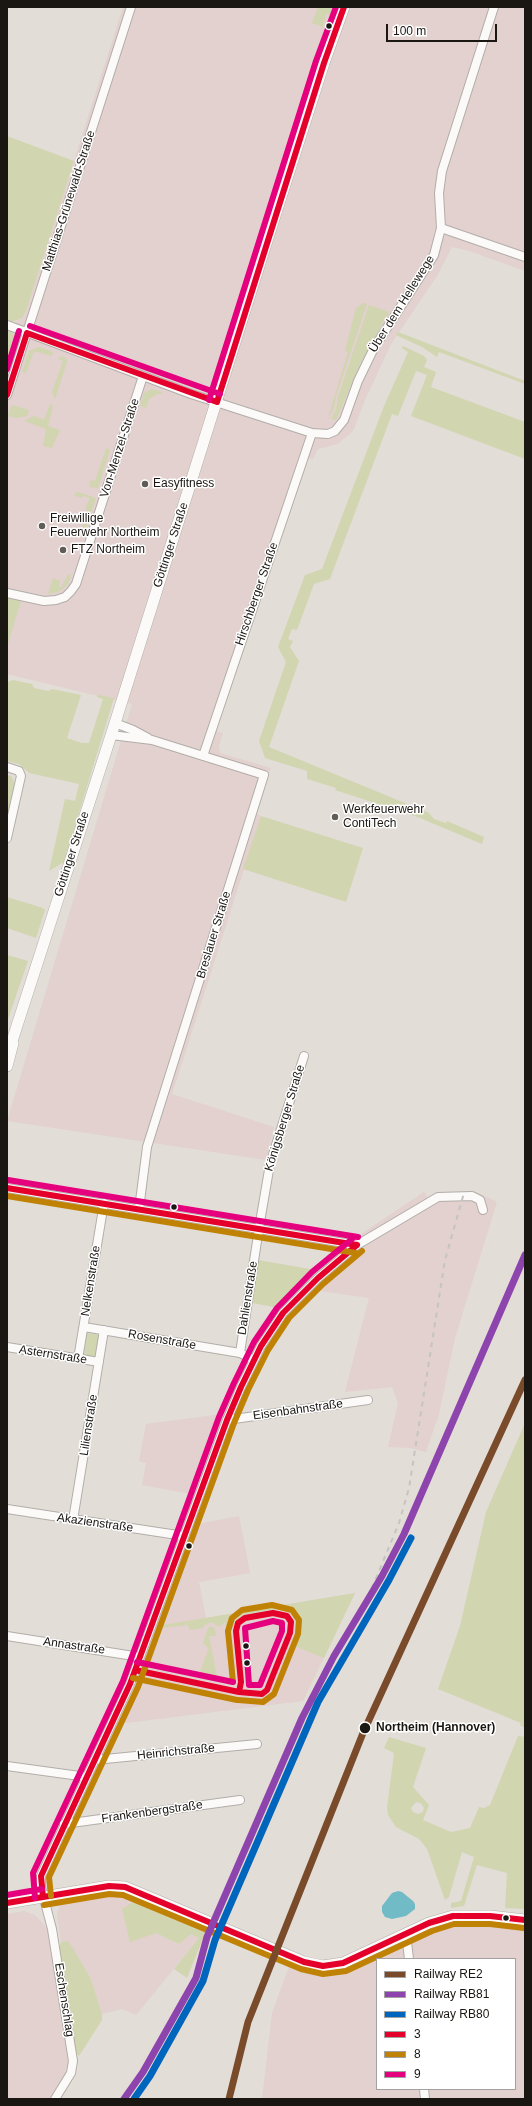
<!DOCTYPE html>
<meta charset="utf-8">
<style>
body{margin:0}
#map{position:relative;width:532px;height:2106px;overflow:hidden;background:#e3ddd7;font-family:Helvetica,sans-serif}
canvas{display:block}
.frame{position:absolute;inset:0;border:8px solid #1a1612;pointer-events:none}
.legend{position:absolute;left:376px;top:1958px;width:140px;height:132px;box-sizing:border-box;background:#fff;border:1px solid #a3a2a0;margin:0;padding:5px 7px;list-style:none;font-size:12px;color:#1a1612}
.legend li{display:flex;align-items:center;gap:8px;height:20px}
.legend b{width:20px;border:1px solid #a3a2a0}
.scale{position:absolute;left:386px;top:24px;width:111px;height:18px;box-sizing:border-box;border:2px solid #1a1612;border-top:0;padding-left:5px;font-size:12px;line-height:14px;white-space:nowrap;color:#1a1612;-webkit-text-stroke:3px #fff;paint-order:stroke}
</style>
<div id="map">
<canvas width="532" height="2106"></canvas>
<div class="frame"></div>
<ul class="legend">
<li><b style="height:5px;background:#7a4b2a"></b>Railway RE2</li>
<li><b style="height:5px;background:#8e44ad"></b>Railway RB81</li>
<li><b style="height:5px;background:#0065bd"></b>Railway RB80</li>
<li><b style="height:5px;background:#e4002b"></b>3</li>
<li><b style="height:5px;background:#c08204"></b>8</li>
<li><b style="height:5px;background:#e5007d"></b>9</li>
</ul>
<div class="scale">100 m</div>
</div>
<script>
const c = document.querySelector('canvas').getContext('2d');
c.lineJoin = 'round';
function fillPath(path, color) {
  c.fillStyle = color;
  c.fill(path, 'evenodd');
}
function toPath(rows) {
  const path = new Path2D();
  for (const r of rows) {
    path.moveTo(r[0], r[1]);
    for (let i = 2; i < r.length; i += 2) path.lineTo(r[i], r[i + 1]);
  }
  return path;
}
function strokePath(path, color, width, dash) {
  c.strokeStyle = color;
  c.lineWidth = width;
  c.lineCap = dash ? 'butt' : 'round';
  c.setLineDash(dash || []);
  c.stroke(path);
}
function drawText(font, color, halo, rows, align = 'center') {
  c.font = font + ' Helvetica,sans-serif';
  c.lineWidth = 3;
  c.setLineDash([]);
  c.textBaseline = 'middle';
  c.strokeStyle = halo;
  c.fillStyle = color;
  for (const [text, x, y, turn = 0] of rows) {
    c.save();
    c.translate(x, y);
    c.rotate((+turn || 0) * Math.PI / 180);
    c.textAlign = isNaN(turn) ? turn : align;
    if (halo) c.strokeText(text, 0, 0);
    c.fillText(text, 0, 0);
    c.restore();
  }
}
fillPath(toPath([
 [123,7,525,7,525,271,469,251,452,247,437,276,391,344,365,400,353,431,338,444,318,449,313,459,307,458,216,731,223,733,219,746,220,753,271,768,257,814,261,816,172,1094,274,1127,266,1160,7,1121,132,704,7,674,7,401,30,331,11,324,22,318,26,311],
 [424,1192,428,1198,442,1192,476,1192,497,1202,455,1338,439,1414,426,1452,411,1448,388,1447,398,1403,392,1387,345,1392,369,1298,313,1290,365,1238,358,1236],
 [222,1414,191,1494,142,1485,146,1463,139,1461,146,1424],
 [239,1516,250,1573,199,1582,206,1618,355,1593,303,1701,118,1724,146,1661,197,1524],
 [110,1895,124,1897,136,1900,122,1909,156,1933,179,1944,191,1934,199,1938,136,2015,122,2009,102,2014,91,1979,65,1941,61,1942,57,1914,61,1904],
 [24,1911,35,1915,47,1928,64,2030,68,2062,63,2083,51,2099,7,2099,7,1914],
 [441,1921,525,1922,525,2099,262,2099,272,2013,290,1964,316,1974,340,1973,442,1926],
 [377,1959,515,1959,515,2089,377,2089]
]), '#e2d1ce');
fillPath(toPath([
 [318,7,333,7,330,15,326,14,323,27,312,23],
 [7,136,74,161,26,311,22,318,12,322,7,320],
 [363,303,367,304,336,396,334,408,328,418,348,352,345,351,356,308],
 [369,305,389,312,359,366,336,420,334,420,331,419,336,410,338,397],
 [7,329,15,335,18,344,15,357,9,355,7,360],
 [398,332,525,381,525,384,439,352,437,357,422,347,396,335],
 [403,346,424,356,427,360,424,367,436,372,431,387,525,422,525,459,411,416,427,375,416,371,398,416,392,414,330,579,314,584,297,630,292,629,288,639,293,641,290,647,299,661,269,747,429,813,434,819,446,823,447,821,484,837,482,844,415,816,335,790,336,788,307,779,307,771,265,758,259,741,286,662,278,647,305,575,322,569,384,406,408,352,402,348],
 [39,347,53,352,52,356,34,351,26,373,22,372,29,351],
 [61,356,66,358,67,362,55,399,52,392,63,361,58,359],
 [152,389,162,392,162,394,157,394,149,399,146,408,140,406,144,393],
 [50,404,53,405,48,426,60,430,52,448,43,446,46,429,24,421,34,416,44,420],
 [12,405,29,410,27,416,17,418,8,416],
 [106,448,110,450,98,488,89,487,91,480,95,481],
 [77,492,96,498,83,537,80,536,87,510,85,509,90,498,83,496,82,498,79,497,74,495],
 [68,574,71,575,68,584,64,588,58,592,48,594,53,578,60,581,59,587,61,588],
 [7,598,21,601,7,647],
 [13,680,32,684,34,688,48,691,52,689,81,695,67,738,82,743,89,743,103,699,97,697,98,695,114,698,64,862,49,871,65,799,75,801,79,784,29,773,19,764,7,761,7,682],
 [7,775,11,776,15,783,7,817],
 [261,816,363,848,346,902,243,869],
 [7,897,43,908,45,910,36,938,7,928],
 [7,955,28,961,7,1022],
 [258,1260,310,1269,311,1272,279,1308,252,1303],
 [87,1333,99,1335,96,1357,84,1355],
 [525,1423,525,1728,520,1725,521,1723,438,1689,460,1626,486,1512],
 [355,1593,324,1658,292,1645,295,1636,299,1637,301,1631,301,1621,294,1609,288,1612,277,1609,243,1615,231,1626,230,1631,231,1647,225,1622,219,1627,213,1623,209,1623,205,1625,203,1628,190,1630,187,1625,161,1628,163,1625],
 [212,1626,215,1630,216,1636,209,1636,217,1677,222,1678,223,1682,192,1675,193,1671,199,1675,209,1648,203,1643,208,1628],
 [518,1736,525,1737,525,1909,505,1908,507,1873,477,1865,464,1906,451,1908,451,1903,461,1901,474,1857,462,1852,449,1897,445,1900,427,1849,419,1839,396,1827,388,1815,387,1808,394,1753,384,1748,389,1737,426,1748,413,1787,429,1805,423,1820,451,1832,470,1828,479,1807,484,1808,490,1805],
 [416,1802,421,1803,424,1808,423,1812,418,1814,413,1812,411,1808],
 [136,1900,207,1929,187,1978,174,1969,199,1938,191,1934,179,1944,156,1933,130,1942,122,1909],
 [65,1941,69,1942,91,1979,102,2014,102,2020,79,2056,76,2053,59,1949,61,1942]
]), '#d1d5b0');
fillPath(toPath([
 [398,1891,402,1892,413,1901,415,1904,415,1909,406,1916,392,1919,385,1917,382,1912,382,1906,392,1893]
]), '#70bbc6');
const street = toPath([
 [441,228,525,257],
 [7,325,191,394,312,433,328,434,335,431,344,420,358,381,374,348,434,255,441,228,439,193,442,171,494,7],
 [7,395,131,7],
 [7,593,44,601,56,600,65,597,71,591,76,584,143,376],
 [115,723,133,730,148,738],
 [111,735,152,740,264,775,147,1147,139,1209],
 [203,756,312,433],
 [7,767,19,771,21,776,7,838],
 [7,1188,357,1245],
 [84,1327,240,1353],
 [7,1347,99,1362],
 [78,1359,104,1203],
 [254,1360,240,1353,259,1228,270,1164,304,1056],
 [227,1420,368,1400],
 [7,1509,184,1536],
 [73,1520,104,1330],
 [7,1636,140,1657],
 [95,1760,257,1744],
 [7,1766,87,1777],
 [64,1824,240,1800],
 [406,1934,409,1959],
 [424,2089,425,2099],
 [55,2099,71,2073,73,2061,52,1929,41,1887,41,1876,130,1684,227,1420,241,1387,261,1346,283,1313,318,1278,357,1245,438,1197,472,1196,480,1200,483,1210]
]);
const secondary = toPath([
 [7,1051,13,1038,115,723,264,250,324,63,344,7],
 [7,1066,13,1043],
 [7,1903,109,1886,125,1887,304,1962,323,1966,343,1963,429,1923,453,1916,490,1916,525,1920]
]);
strokePath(street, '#b2ada8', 10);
strokePath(secondary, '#b2ada8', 12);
strokePath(street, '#fbfaf9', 8);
strokePath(secondary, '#fbfaf9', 11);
strokePath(toPath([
 [364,1607,399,1523,409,1488,445,1260,464,1193]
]), '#c5c4c2', 2, [5, 5]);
strokePath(toPath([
 [27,333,217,402],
 [7,395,27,333],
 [217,402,324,63,344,7],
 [7,1188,357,1245],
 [273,1613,287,1616,291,1622,290,1633,267,1690,262,1694,239,1692,241,1682,236,1631,238,1623,245,1618,273,1613],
 [135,1670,239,1692],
 [43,1897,41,1876,130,1684,227,1420,241,1387,261,1346,283,1313,318,1278,357,1245],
 [7,1903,109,1886,125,1887,304,1962,323,1966,343,1963,429,1923,453,1916,490,1916,525,1920]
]), '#e4002b', 6);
strokePath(toPath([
 [7,1196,356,1253],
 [133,1678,237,1700],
 [233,1682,228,1631,232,1618,242,1610,272,1605,292,1610,299,1620,298,1634,274,1694,263,1702,238,1700],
 [51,1896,49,1877,138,1687,234,1423,248,1390,268,1350,289,1318,323,1284,362,1251],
 [44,1905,109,1894,123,1895,301,1969,323,1974,346,1971,432,1931,454,1924,490,1924,524,1928]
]), '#c08204', 6);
strokePath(toPath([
 [30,326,220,394],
 [7,369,19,331],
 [209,400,316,61,336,7],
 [8,1180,358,1237],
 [273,1621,282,1623,282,1631,260,1685,249,1685,245,1628,273,1621],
 [137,1662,233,1682],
 [7,1895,42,1889],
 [35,1898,33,1873,123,1681,219,1417,234,1383,254,1342,277,1308,312,1272,352,1239]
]), '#e5007d', 6);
strokePath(toPath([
 [229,2099,248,2022,363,1733,525,1380]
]), '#7a4b2a', 7);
strokePath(toPath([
 [124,2099,143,2072,196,1978,207,1937,302,1718,334,1656,382,1576,404,1534,525,1255]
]), '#8e44ad', 7);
strokePath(toPath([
 [134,2099,150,2076,203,1981,215,1940,318,1702,389,1580,411,1538]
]), '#0065bd', 7);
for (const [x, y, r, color] of [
 [329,26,3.5,"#1a1612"],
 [145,484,4,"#605c57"],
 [42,526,4,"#605c57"],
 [63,550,4,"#605c57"],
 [335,817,4,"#605c57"],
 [174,1207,3.5,"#1a1612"],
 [189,1546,3.5,"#1a1612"],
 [246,1646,3.5,"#1a1612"],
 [247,1663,3.5,"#1a1612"],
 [365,1728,6,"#1a1612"],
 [506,1918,3.5,"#1a1612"]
]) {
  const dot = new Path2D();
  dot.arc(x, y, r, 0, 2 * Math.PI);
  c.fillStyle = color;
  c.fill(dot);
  strokePath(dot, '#fff', 1.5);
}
drawText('12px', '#1a1612', '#fff', [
 ["Matthias-Grünewald-Straße",69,201,-72],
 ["Über dem Hellewege",402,304,-58],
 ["Von-Menzel-Straße",120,448,-72],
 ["Göttinger Straße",171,545,-72],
 ["Hirschberger Straße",257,594,-71],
 ["Göttinger Straße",72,854,-72],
 ["Breslauer Straße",214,935,-73],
 ["Königsberger Straße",285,1118,-73],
 ["Nelkenstraße",91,1281,-81],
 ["Dahlienstraße",248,1298,-81],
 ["Rosenstraße",162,1340,10],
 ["Asternstraße",53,1355,9],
 ["Eisenbahnstraße",298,1410,-8],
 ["Lilienstraße",89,1425,-81],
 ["Akazienstraße",95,1523,8],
 ["Annastraße",74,1646,8],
 ["Heinrichstraße",176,1752,-6],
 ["Frankenbergstraße",152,1812,-8],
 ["Eschenschlag",64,2000,81]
]);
drawText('12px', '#1a1612', '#fff', [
 ["Easyfitness",153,484],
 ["Freiwillige",50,519],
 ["Feuerwehr Northeim",50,533],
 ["FTZ Northeim",71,550],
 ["Werkfeuerwehr",343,810],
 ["ContiTech",343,824]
], 'left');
drawText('bold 12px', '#1a1612', '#fff', [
 ["Northeim (Hannover)",376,1728]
], 'left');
</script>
